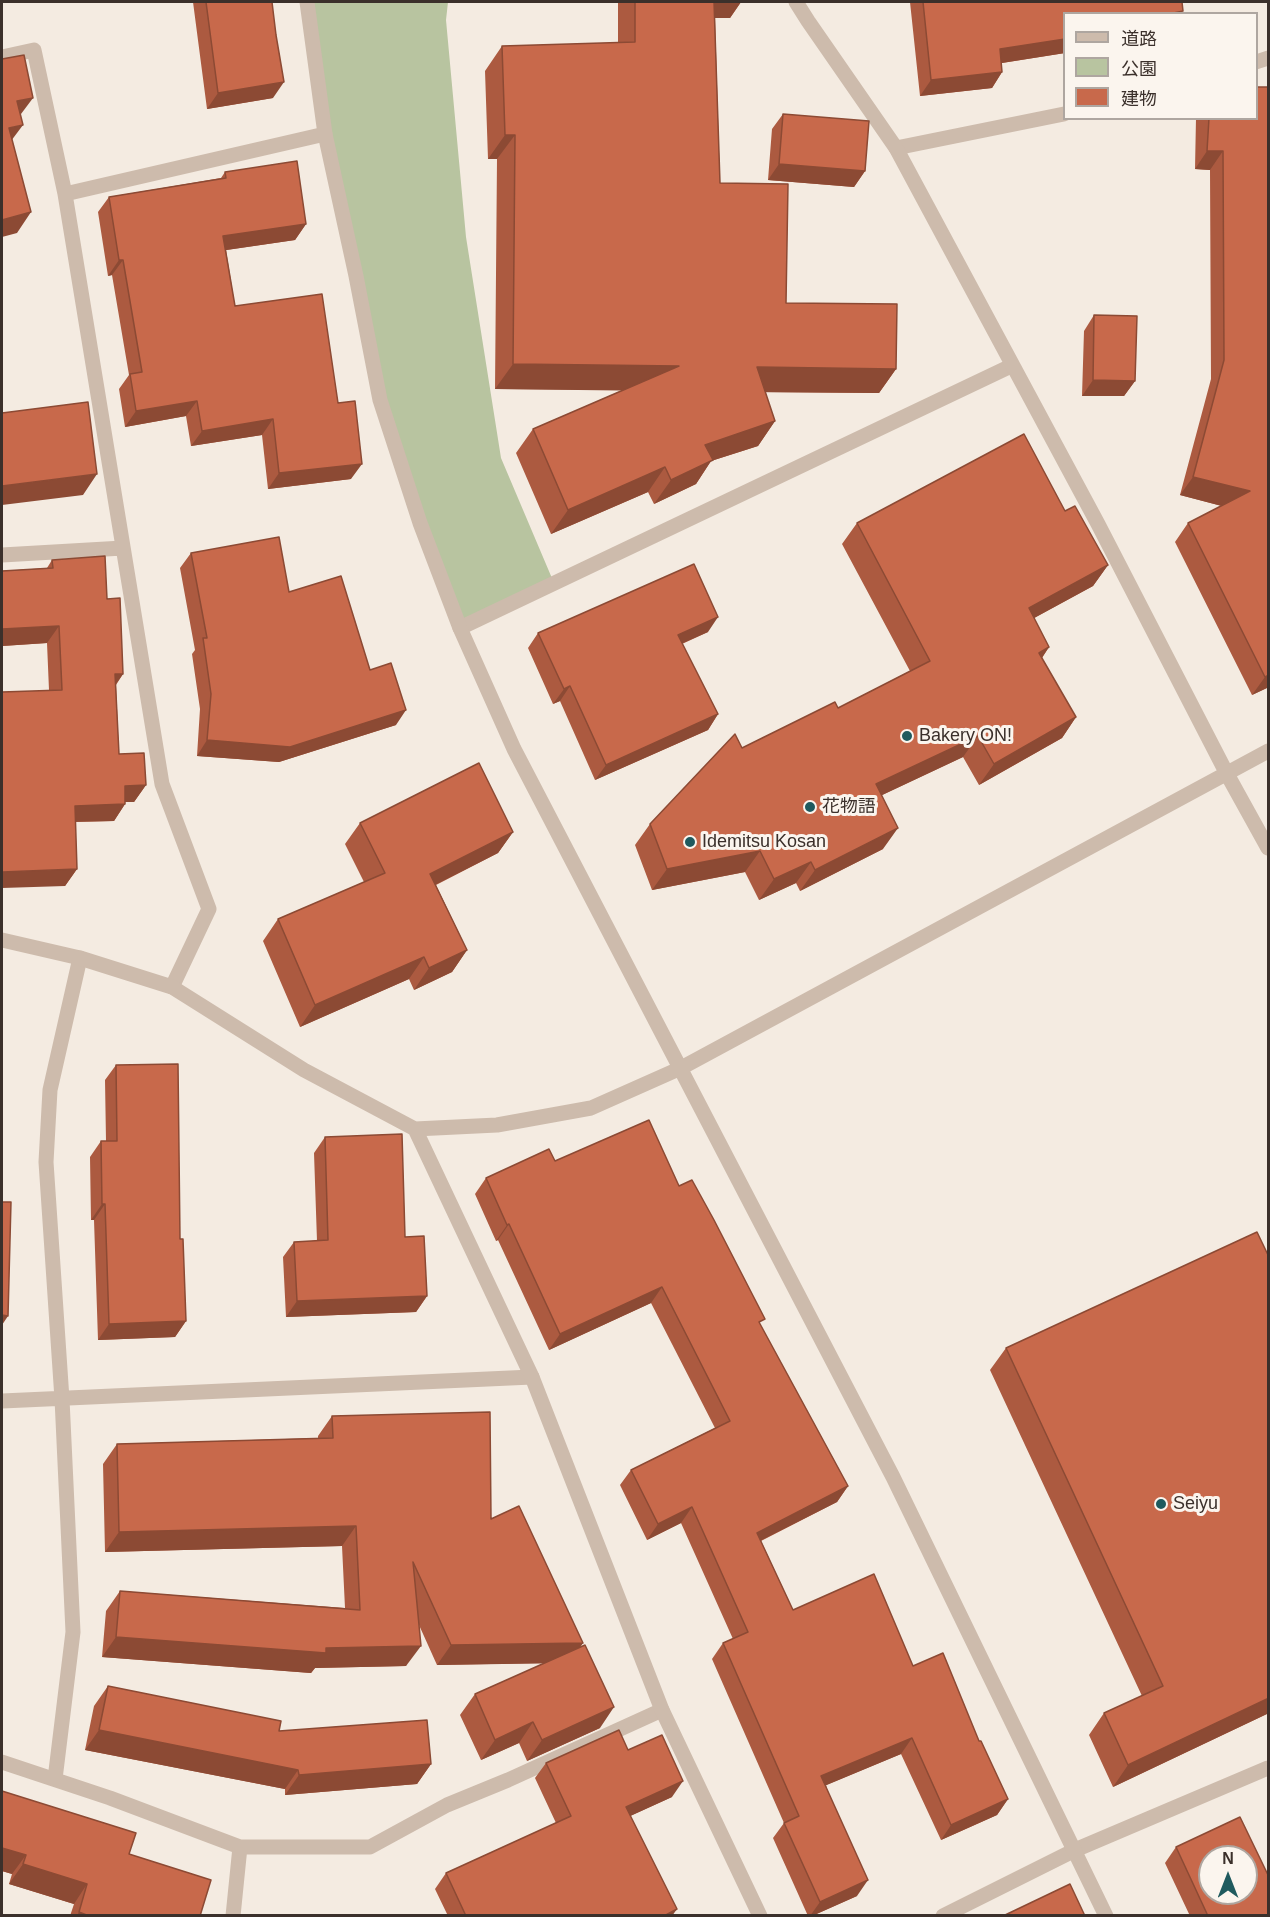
<!DOCTYPE html>
<meta charset="utf-8">
<style>
body{margin:0}
#map{position:relative;width:1270px;height:1917px;overflow:hidden;background:#f4ebe1;font-family:Helvetica,"Noto Sans JP",sans-serif}
canvas{display:block}
.frame{position:absolute;inset:0;border:3px solid #3b302b;pointer-events:none}
.legend{position:absolute;left:1063px;top:12px;width:195px;height:108px;box-sizing:border-box;background:#fbf5ee;border:2px solid #aea6a0;margin:0;padding:8px 10px;list-style:none;font-size:18px;color:#3b302b}
.legend li{display:flex;align-items:center;gap:12px;height:30px}
.legend b{width:30px;border:2px solid #aea6a0}
.north{position:absolute;left:1198px;top:1845px;width:60px;height:60px;box-sizing:border-box;background:#fbf5ee;border:2px solid #aea6a0;border-radius:50%;rotate:0deg;font-size:16px;font-weight:700;line-height:24px;text-align:center;color:#3b302b}
.north::after{content:'';display:block;margin:auto;width:21px;height:27px;background:#1f5a5e;clip-path:polygon(50% 0,100% 100%,50% 72%,0 100%)}
</style>
<div id="map">
<canvas width="1270" height="1917"></canvas>
<div class="frame"></div>
<ul class="legend">
<li><b style="height:8px;background:#cdbbac"></b>道路</li>
<li><b style="height:16px;background:#b8c4a0"></b>公園</li>
<li><b style="height:16px;background:#c8694b"></b>建物</li>
</ul>
<div class="north">N</div>
</div>
<script>
const c = document.querySelector('canvas').getContext('2d');
c.lineJoin = 'round';
function fillPath(path, color) {
  c.fillStyle = color;
  c.fill(path, 'evenodd');
}
function toPath(rows) {
  const path = new Path2D();
  for (const r of rows) {
    path.moveTo(r[0], r[1]);
    for (let i = 2; i < r.length; i += 2) path.lineTo(r[i], r[i + 1]);
  }
  return path;
}
function strokePath(path, color, width, dash) {
  c.strokeStyle = color;
  c.lineWidth = width;
  c.lineCap = dash ? 'butt' : 'round';
  c.setLineDash(dash || []);
  c.stroke(path);
}
function drawText(font, color, halo, rows, align = 'center') {
  c.font = font + ' Helvetica,"Noto Sans JP",sans-serif';
  c.lineWidth = 6;
  c.setLineDash([]);
  c.textBaseline = 'middle';
  c.strokeStyle = halo;
  c.fillStyle = color;
  for (const [text, x, y, turn = 0] of rows) {
    c.save();
    c.translate(x, y);
    c.rotate((+turn || 0) * Math.PI / 180);
    c.textAlign = isNaN(turn) ? turn : align;
    if (halo) c.strokeText(text, 0, 0);
    c.fillText(text, 0, 0);
    c.restore();
  }
}
fillPath(toPath([
 [307,2,448,2,446,20,466,237,501,458,554,583,460,628,380,400]
]), '#b8c4a0');
strokePath(toPath([
 [2,57,34,50,65,194,162,784,209,909,172,987],
 [1256,62,1268,58],
 [896,148,1064,114],
 [65,194,325,134],
 [2,555,123,548],
 [460,628,1011,366],
 [2,1401,532,1377],
 [2,1762,110,1798,240,1847,370,1847,447,1805,508,1780,662,1710],
 [55,1779,73,1632,62,1399,46,1162,50,1090,80,958],
 [233,1916,240,1847],
 [943,1916,1075,1850,1268,1768]
]), '#cdbbac', 15);
strokePath(toPath([
 [307,2,325,134,356,276,380,400,420,523,460,628,514,749,893,1477,1106,1916],
 [796,2,808,21,896,148,1098,524,1227,774,1268,848],
 [2,940,80,958,172,987,304,1070,415,1129,497,1125,591,1108,681,1068,1268,751],
 [415,1129,532,1377,662,1710,760,1916]
]), '#cdbbac', 15);
fillPath(toPath([
 [193,2,272,2,273,98,207,109],
 [618,2,741,2,730,18,715,18,720,183,786,303,896,369,879,393,765,392,775,421,758,446,711,461,696,484,654,504,648,492,551,534,516,453,533,429,623,390,495,389,497,159,488,159,485,71,502,46,618,43],
 [910,2,1182,2,1065,14,1065,53,1002,63,1002,72,992,88,920,96],
 [1269,87,1269,687,1252,695,1175,542,1188,523,1222,506,1180,495,1211,379,1210,170,1195,169,1196,118,1257,118],
 [783,114,865,171,854,187,768,180,772,129],
 [225,172,306,224,295,240,226,250,235,306,338,403,351,479,268,489,262,435,191,446,186,416,125,427,119,389,129,375,112,275,108,276,98,212,109,197,221,178],
 [1094,315,1135,381,1124,396,1082,396,1084,331],
 [1065,511,1108,565,1093,586,1034,618,1049,647,1042,658,1076,717,1062,738,979,785,963,757,882,795,883,849,800,891,796,883,759,900,745,872,652,890,635,845,650,824,742,748,838,708,910,671,842,544,857,523],
 [191,553,289,592,370,670,396,725,279,762,197,756,200,709,192,654,195,650,180,568],
 [52,560,107,599,123,674,116,685,119,754,146,785,134,802,125,802,125,804,114,821,75,822,77,869,65,886,49,690,47,643,2,646,2,571,47,568],
 [708,632,682,644,718,714,708,730,595,780,560,701,553,704,528,648,538,633],
 [360,823,513,832,498,853,436,885,467,950,452,972,414,990,409,979,300,1027,263,941,278,919,364,882,345,844],
 [116,1065,180,1239,186,1321,175,1337,98,1340,94,1220,91,1220,90,1157,101,1141,106,1141,105,1080],
 [325,1137,405,1237,427,1296,416,1312,286,1317,283,1257,294,1242,317,1241,314,1153],
 [555,1161,679,1186,761,1326,848,1486,837,1502,761,1541,793,1610,913,1666,979,1741,1008,1799,997,1815,941,1840,901,1754,826,1785,857,1896,812,1916,808,1916,773,1838,784,1823,712,1659,723,1643,733,1639,681,1523,647,1540,620,1485,631,1470,715,1428,651,1303,549,1350,498,1240,496,1241,475,1194,486,1178],
 [1006,1348,1269,1713,1113,1787,1089,1735,1104,1713,1142,1696,990,1370],
 [332,1416,491,1519,583,1643,580,1647,600,1728,527,1761,519,1743,481,1760,460,1715,475,1694,545,1663,437,1665,419,1625,406,1666,315,1668,311,1673,102,1657,106,1611,120,1591,345,1608,342,1546,105,1552,103,1464,117,1444,318,1438,318,1436],
 [108,1686,279,1731,431,1764,417,1784,285,1795,285,1789,85,1750,94,1706],
 [628,1750,672,1797,630,1816,672,1916,448,1916,435,1889,446,1873,556,1823,535,1778,546,1763],
 [2,1791,129,1854,200,1916,70,1916,74,1904,9,1884,12,1874,2,1871],
 [1176,1847,1269,1916,1190,1916,1165,1863]
]), '#ac5a40');
fillPath(toPath([
 [708,2,741,2,730,18,697,18],
 [1065,39,1065,53,989,65,1000,49],
 [1002,72,992,88,920,96,931,80],
 [284,82,273,98,207,109,218,93],
 [33,98,18,118,17,101],
 [23,125,8,145,9,128],
 [505,135,515,135,497,159,488,159],
 [1207,151,1223,151,1210,170,1195,169],
 [779,164,865,171,854,187,768,180],
 [31,212,17,233,2,237,2,220],
 [306,224,295,240,213,252,223,236],
 [119,260,123,260,112,275,108,276],
 [513,364,679,366,662,391,495,389],
 [757,367,896,369,879,393,740,392],
 [1093,380,1135,381,1124,396,1082,396],
 [197,401,186,416,125,427,136,411],
 [273,419,262,435,191,446,202,431],
 [775,421,758,446,711,461,696,484,654,504,671,480,705,445],
 [362,464,351,479,268,489,279,473],
 [665,467,648,492,551,534,568,510],
 [97,474,83,495,2,505,2,486],
 [1193,477,1250,491,1237,510,1180,495],
 [1108,565,1093,586,1014,629,1029,608],
 [718,617,708,632,667,650,678,635],
 [59,626,47,643,2,646,2,629],
 [1049,647,1035,668,1039,653],
 [115,674,123,674,111,691],
 [1269,675,1269,687,1252,695,1265,677],
 [570,686,560,701,553,704,564,689],
 [406,710,396,725,279,762,197,756,207,740],
 [718,714,708,730,595,780,606,765],
 [1076,717,1062,738,979,785,994,764],
 [978,736,963,757,861,805,876,784],
 [146,785,134,802,113,802,125,786],
 [125,804,114,821,63,822,75,806],
 [898,828,883,849,800,891,815,870],
 [513,832,498,853,415,895,430,874],
 [760,851,745,872,652,890,667,869],
 [811,862,796,883,759,900,774,879],
 [77,869,65,886,2,888,2,872],
 [467,950,452,972,414,990,429,968],
 [424,957,409,979,300,1027,315,1005],
 [102,1204,105,1204,94,1220,91,1220],
 [509,1224,498,1240,496,1241,507,1225],
 [662,1287,651,1303,549,1350,560,1334],
 [427,1296,416,1312,286,1317,297,1301],
 [2,1315,8,1316,2,1325],
 [186,1321,175,1337,98,1340,109,1324],
 [848,1486,837,1502,746,1548,757,1533],
 [692,1507,681,1523,647,1540,658,1524],
 [356,1526,342,1546,105,1552,119,1532],
 [116,1637,421,1646,406,1666,315,1668,311,1673,102,1657],
 [583,1643,569,1663,437,1665,451,1645],
 [1269,1698,1269,1713,1113,1787,1128,1765],
 [614,1707,600,1728,527,1761,542,1740],
 [533,1722,519,1743,481,1760,495,1740],
 [99,1730,298,1770,285,1789,85,1750],
 [912,1738,901,1754,810,1792,821,1776],
 [431,1764,417,1784,285,1795,299,1775],
 [683,1781,672,1797,615,1823,626,1807],
 [1008,1799,997,1815,941,1840,951,1825],
 [2,1848,26,1855,12,1874,2,1871],
 [23,1864,87,1884,74,1904,9,1884],
 [868,1880,857,1896,812,1916,810,1916,820,1902],
 [677,1909,672,1916,664,1916],
 [79,1912,89,1916,77,1916]
]), '#8c4a34');
const building = toPath([
 [206,2,272,2,276,35,284,82,218,93,206,2],
 [635,2,714,2,720,183,788,184,786,303,897,304,896,369,757,367,775,421,705,445,713,460,671,480,665,467,568,510,533,429,679,366,513,364,515,135,505,135,502,46,635,42,635,2],
 [923,2,1182,2,1183,11,1169,14,1065,14,1065,39,1000,49,1002,72,931,80,923,2],
 [24,55,33,98,17,101,23,125,9,128,31,212,2,220,2,59,24,55],
 [1257,87,1269,87,1269,675,1265,677,1188,523,1250,491,1193,477,1224,360,1223,151,1207,151,1209,118,1257,118,1257,87],
 [783,114,869,121,865,171,779,164,783,114],
 [297,161,306,224,223,236,235,306,322,294,338,403,355,401,362,464,279,473,273,419,202,431,197,401,136,411,130,374,142,372,123,260,119,260,109,197,226,178,225,172,297,161],
 [1094,315,1137,316,1135,381,1093,380,1094,315],
 [88,402,97,474,2,486,2,413,88,402],
 [1024,434,1065,511,1075,506,1108,565,1029,608,1049,647,1039,653,1076,717,994,764,978,736,876,784,898,828,815,870,811,862,774,879,760,851,667,869,650,824,735,734,742,748,835,702,838,708,930,661,857,523,1024,434],
 [279,537,289,592,341,576,370,670,391,663,406,710,290,747,207,740,211,694,203,638,207,638,191,553,279,537],
 [105,556,107,599,120,598,123,674,115,674,119,754,144,753,146,785,125,786,125,804,75,806,77,869,2,872,2,692,62,690,59,626,2,629,2,571,53,568,52,560,105,556],
 [694,564,718,617,678,635,718,714,606,765,570,686,564,689,538,633,694,564],
 [479,763,513,832,430,874,467,950,429,968,424,957,315,1005,278,919,385,873,360,823,479,763],
 [178,1064,180,1239,183,1239,186,1321,109,1324,105,1204,102,1204,101,1141,117,1141,116,1065,178,1064],
 [649,1120,679,1186,692,1180,714,1220,765,1319,759,1322,848,1486,757,1533,793,1610,874,1574,913,1666,943,1653,979,1741,981,1741,1008,1799,951,1825,912,1738,821,1776,868,1880,820,1902,784,1823,799,1816,723,1643,748,1632,692,1507,658,1524,631,1470,730,1421,662,1287,560,1334,509,1224,507,1225,486,1178,549,1149,555,1161,649,1120],
 [402,1134,405,1237,424,1236,427,1296,297,1301,294,1242,328,1240,325,1137,402,1134],
 [2,1202,11,1202,8,1316,2,1315,2,1202],
 [1257,1232,1269,1257,1269,1698,1128,1765,1104,1713,1163,1686,1006,1348,1257,1232],
 [490,1412,491,1519,519,1506,583,1643,451,1645,413,1562,421,1646,326,1648,326,1653,116,1637,120,1591,360,1610,356,1526,119,1532,117,1444,333,1438,332,1416,490,1412],
 [585,1645,614,1707,542,1740,533,1722,495,1740,475,1694,585,1645],
 [108,1686,281,1721,279,1731,427,1720,431,1764,299,1775,298,1770,99,1730,108,1686],
 [619,1730,628,1750,662,1735,683,1781,626,1807,677,1909,664,1916,466,1916,446,1873,571,1816,546,1763,619,1730],
 [2,1791,136,1833,129,1854,211,1880,200,1916,89,1916,79,1912,87,1884,23,1864,26,1855,2,1848,2,1791],
 [1240,1817,1269,1877,1269,1916,1208,1916,1176,1847,1240,1817],
 [1210,1857,1246,1857,1246,1893,1210,1893,1210,1857],
 [1070,1884,1085,1916,1003,1916,1070,1884]
]);
fillPath(building, '#c8694b');
strokePath(building, '#8c4a34', 1.5);
for (const [x, y, r, color] of [
 [907,736,6,"#1f5a5e"],
 [810,807,6,"#1f5a5e"],
 [690,842,6,"#1f5a5e"],
 [1161,1504,6,"#1f5a5e"]
]) {
  const dot = new Path2D();
  dot.arc(x, y, r, 0, 2 * Math.PI);
  c.fillStyle = color;
  c.fill(dot);
  strokePath(dot, '#fbf5ee', 2);
}
drawText('18px', '#3b302b', '#fbf5ee', [
 ["Bakery ON!",919,736],
 ["花物語",822,807],
 ["Idemitsu Kosan",702,842],
 ["Seiyu",1173,1504]
], 'left');
</script>
